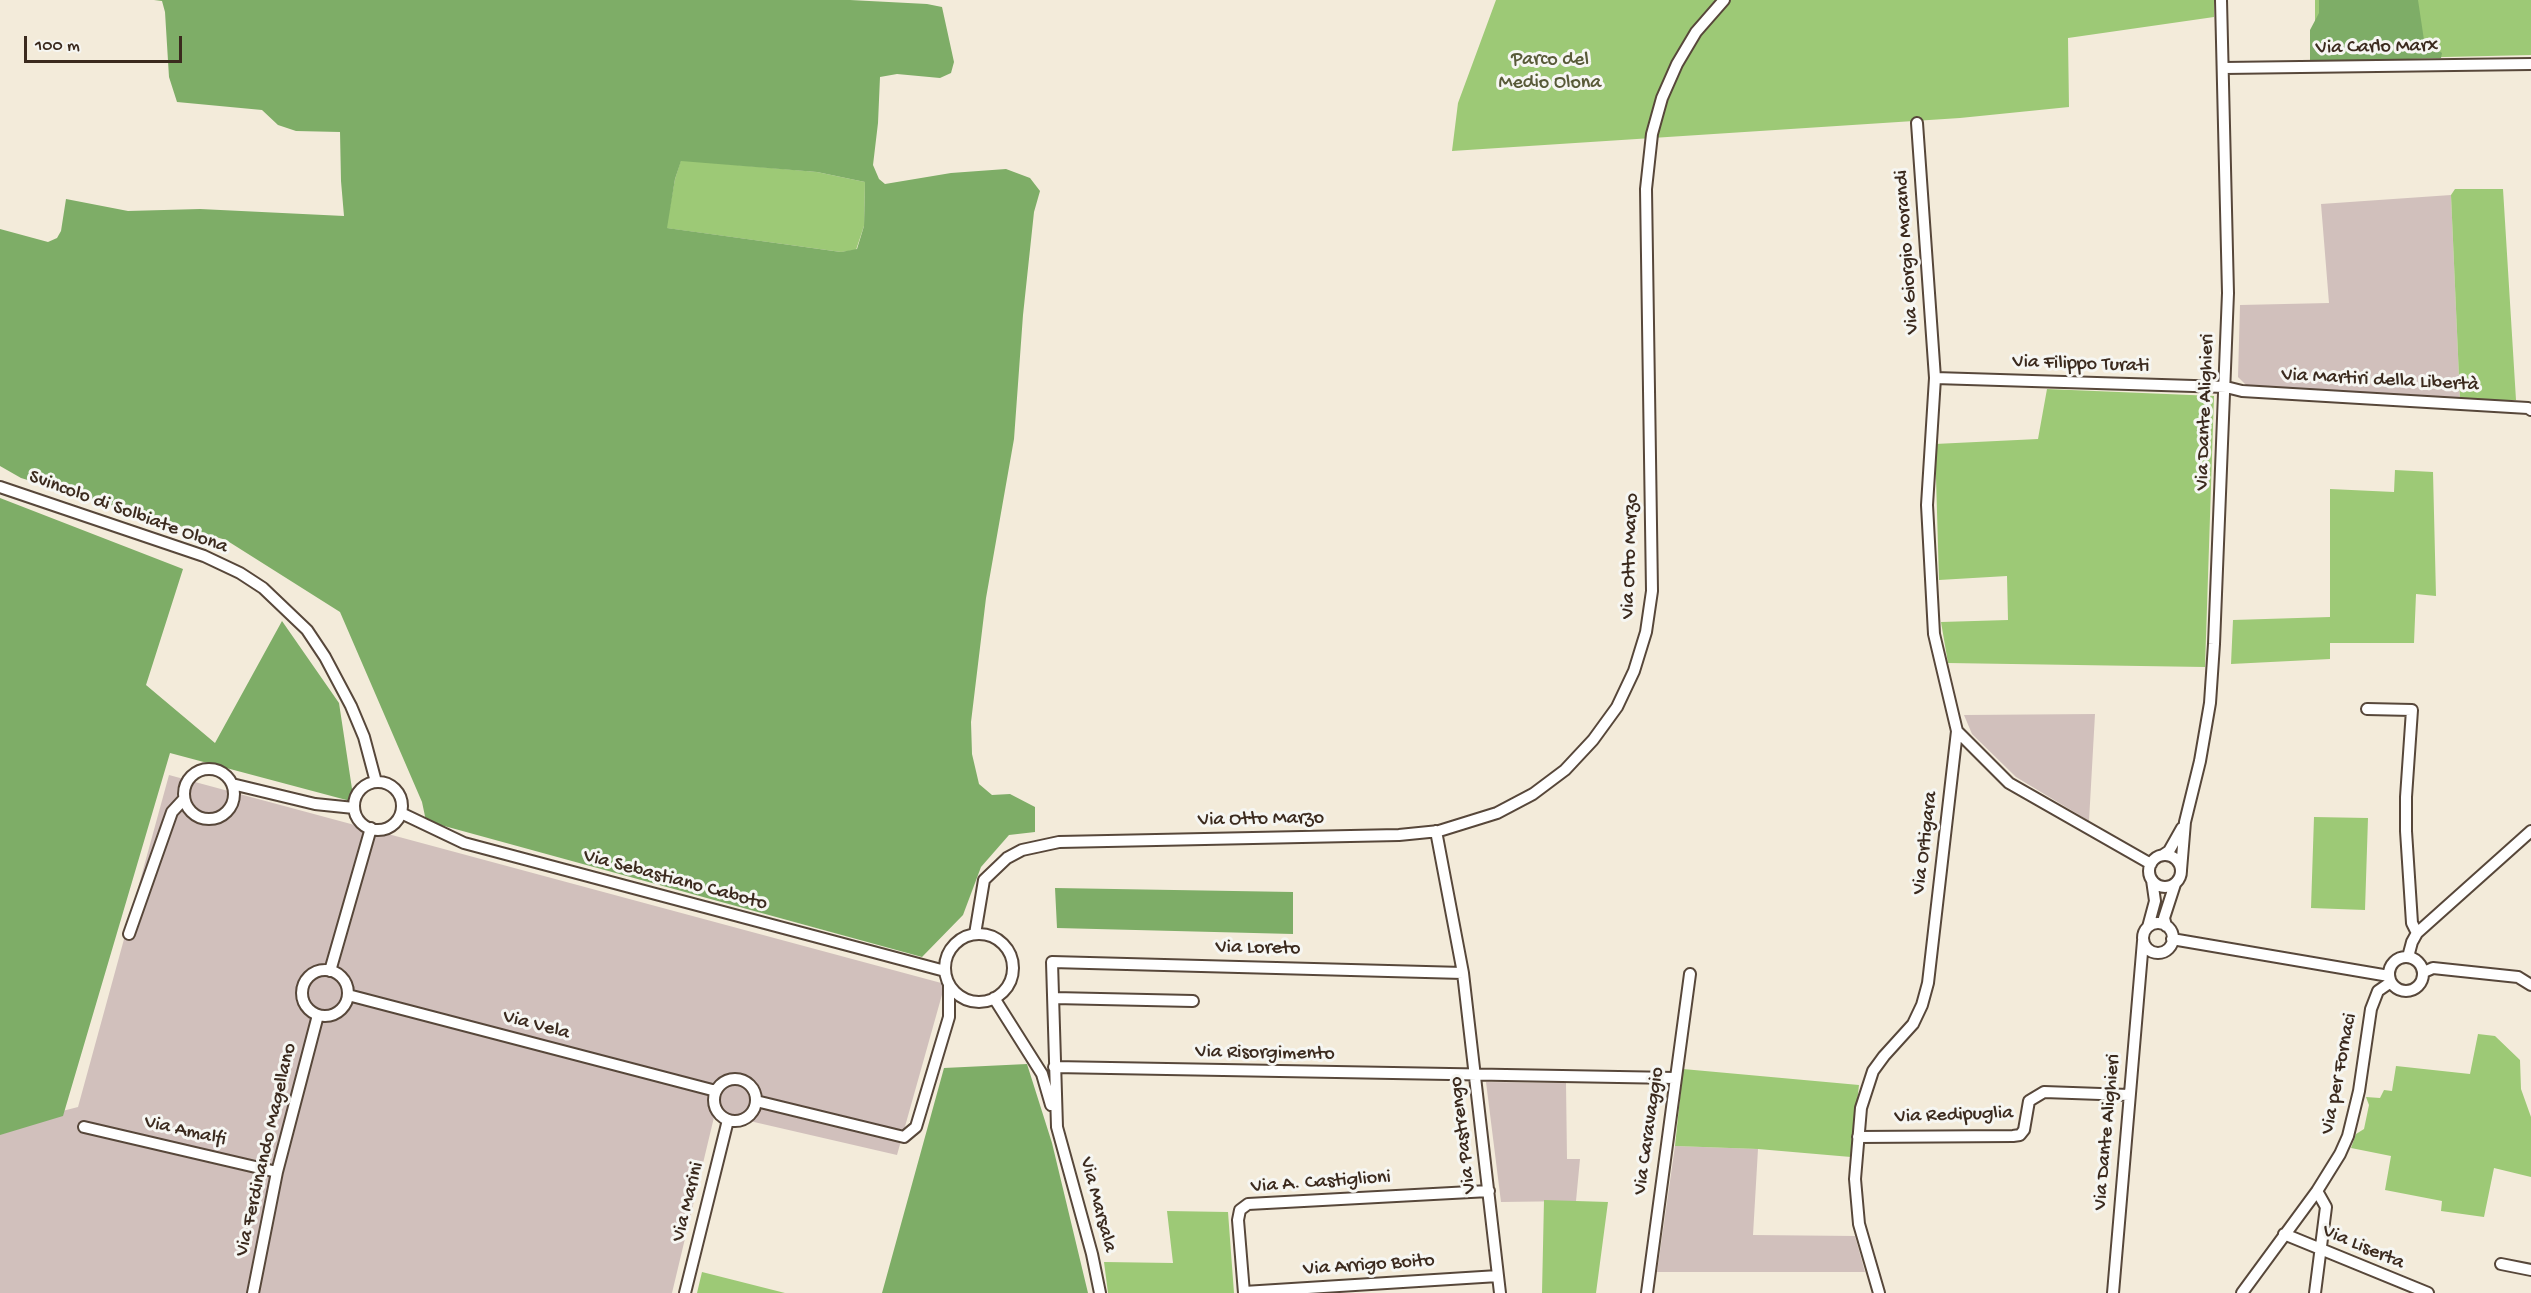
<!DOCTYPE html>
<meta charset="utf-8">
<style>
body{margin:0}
#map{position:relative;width:2531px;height:1293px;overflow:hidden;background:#f3ebda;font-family:"Gochi Hand",sans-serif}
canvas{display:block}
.scale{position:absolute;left:24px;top:36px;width:158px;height:27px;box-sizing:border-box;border:3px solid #3b2a1e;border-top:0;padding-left:8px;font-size:18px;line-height:21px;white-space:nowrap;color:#3b2a1e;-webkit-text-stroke:4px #f6f6f2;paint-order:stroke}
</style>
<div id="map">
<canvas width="2531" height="1293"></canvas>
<div class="scale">100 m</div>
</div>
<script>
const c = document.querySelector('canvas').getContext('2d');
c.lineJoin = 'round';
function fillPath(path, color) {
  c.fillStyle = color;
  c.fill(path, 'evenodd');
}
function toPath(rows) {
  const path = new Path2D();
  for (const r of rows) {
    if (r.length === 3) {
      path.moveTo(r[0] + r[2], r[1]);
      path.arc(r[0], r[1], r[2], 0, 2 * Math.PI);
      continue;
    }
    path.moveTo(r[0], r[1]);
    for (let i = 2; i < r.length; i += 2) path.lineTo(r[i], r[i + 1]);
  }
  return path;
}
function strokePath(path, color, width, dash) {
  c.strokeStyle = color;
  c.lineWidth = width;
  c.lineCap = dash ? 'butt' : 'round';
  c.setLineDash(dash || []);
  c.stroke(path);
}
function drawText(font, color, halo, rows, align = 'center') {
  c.font = font + ' "Gochi Hand",sans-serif';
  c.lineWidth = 6;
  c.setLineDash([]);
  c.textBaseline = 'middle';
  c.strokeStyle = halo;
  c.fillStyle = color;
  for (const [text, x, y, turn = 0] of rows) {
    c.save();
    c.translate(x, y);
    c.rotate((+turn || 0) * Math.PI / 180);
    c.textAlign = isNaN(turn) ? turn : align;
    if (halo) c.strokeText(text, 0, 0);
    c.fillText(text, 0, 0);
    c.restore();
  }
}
fillPath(toPath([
 [2451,195,2460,400,2246,385,2238,377,2240,305,2329,303,2321,204],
 [2095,714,2089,821,2016,777,1972,734,1964,715],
 [169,775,945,984,897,1155,715,1113,672,1293,0,1293,0,1127,78,1107],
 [1486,1082,1566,1083,1567,1159,1580,1159,1576,1201,1501,1202],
 [1675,1146,1758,1149,1753,1235,1855,1236,1865,1272,1657,1272]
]), '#d1c0bc');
fillPath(toPath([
 [1496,0,2214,0,2214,17,2068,38,2069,107,1960,118,1452,151,1458,103],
 [2315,0,2531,0,2531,55,2315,60],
 [681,160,817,172,865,182,864,226,856,250,841,252,666,228,675,179],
 [2455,189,2503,189,2516,400,2460,400,2451,195],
 [2047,389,2214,396,2205,667,1948,663,1941,622,2008,620,2007,576,1939,580,1935,444,2038,439],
 [2395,470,2433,472,2436,596,2416,594,2414,643,2330,643,2330,659,2231,664,2233,620,2330,617,2330,489,2394,492],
 [2314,817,2368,818,2365,910,2311,908],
 [2478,1034,2495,1036,2520,1060,2521,1089,2531,1117,2531,1177,2494,1168,2484,1217,2441,1211,2442,1201,2385,1190,2391,1156,2351,1148,2356,1134,2364,1129,2369,1105,2366,1097,2380,1098,2384,1090,2392,1091,2396,1066,2470,1074],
 [1683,1069,1859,1085,1851,1157,1758,1149,1675,1146],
 [1544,1200,1608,1202,1596,1293,1542,1293],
 [1167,1211,1228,1212,1234,1293,1108,1293,1104,1262,1173,1263],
 [702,1272,785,1293,697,1293]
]), '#9dc976');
fillPath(toPath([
 [154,0,850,0,927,4,942,7,954,62,951,73,940,78,897,74,880,77,878,123,873,165,879,179,885,184,951,173,1006,169,1030,178,1040,191,1034,212,1023,315,1014,439,986,598,971,722,972,754,979,784,992,795,1010,794,1035,807,1035,832,1009,835,981,867,963,915,922,957,426,821,422,802,340,612,226,540,21,478,0,466,0,229,48,242,57,238,61,231,66,199,128,211,200,209,344,216,341,181,340,132,296,131,278,125,262,110,177,102,169,77,165,12,162,1],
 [681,161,817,172,865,182,864,226,857,249,841,252,667,228,675,179],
 [2319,0,2418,0,2424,40,2442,53,2441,58,2310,62,2310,30,2319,13],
 [0,498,183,569,146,685,215,743,282,621,339,703,354,802,170,753,63,1116,0,1135],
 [1055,888,1293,892,1293,934,1057,928],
 [1027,1064,1052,1143,1088,1293,882,1293,944,1068]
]), '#7ead67');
const minor = toPath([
 [2224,68,2531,64],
 [1935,378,2226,387,2242,391,2528,408,2531,410],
 [0,487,204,556,240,573,263,588,307,630,325,657,351,706,364,737,376,782],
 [2367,709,2412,710,2406,797,2406,831,2412,923,2417,933],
 [1957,731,2009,783,2151,864],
 [209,794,25],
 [378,806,24],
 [232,784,315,804,354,808],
 [401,813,464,843,945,971],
 [1436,831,1463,973,1500,1293],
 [2163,855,2169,851,2182,828],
 [2165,871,16],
 [2181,870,2185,822,2200,761,2210,703,2214,644,2228,293,2221,0],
 [2158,938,15],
 [2166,926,2164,918,2175,884],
 [2148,927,2155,901,2152,880],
 [129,934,172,812,184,799],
 [975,934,984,880,1007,858,1022,850,1059,842,1399,835,1439,831,1497,813,1533,794,1565,770,1593,740,1617,707,1634,671,1646,632,1652,591,1646,189,1652,134,1662,98,1677,64,1696,32,1724,0],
 [979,968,34],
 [2172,939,2389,976],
 [2406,974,17],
 [2408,957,2412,942,2417,933,2531,831],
 [325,993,23],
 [330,971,371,828],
 [2424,972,2433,968,2518,977,2531,985],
 [348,995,716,1091],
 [994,998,1042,1074,1051,1105],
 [1054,998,1193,1001],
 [1054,1067,1675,1078],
 [735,1100,21],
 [756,1101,904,1137,916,1127,949,1017,949,984],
 [84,1127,277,1172],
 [1858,1137,2013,1136,2020,1135,2024,1130,2029,1101,2044,1092,2129,1095],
 [2284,1234,2428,1293],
 [2501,1264,2531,1270],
 [1244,1292,1498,1276],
 [253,1293,277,1172,318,1015],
 [685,1293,728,1120],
 [1100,1293,1092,1254,1057,1127,1052,962,1463,973],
 [1244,1293,1238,1220,1240,1210,1248,1204,1489,1191],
 [1647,1293,1690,974],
 [1879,1293,1859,1224,1855,1179,1861,1108,1873,1071,1884,1056,1913,1024,1922,1005,1928,983,1957,731,1934,634,1927,505,1935,378,1917,123],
 [2113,1293,2143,941],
 [2242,1293,2317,1191,2340,1154,2348,1136,2359,1091,2371,1009,2378,991,2391,982],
 [2315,1293,2326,1207,2317,1191]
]);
strokePath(minor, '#57473a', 14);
strokePath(minor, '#fff', 10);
drawText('20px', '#3b2a1e', '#f6f6f2', [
 ["Via Carlo Marx",2377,48,-1],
 ["Via Giorgio Morandi",1908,252,-94],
 ["Via Filippo Turati",2081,365,2],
 ["Via Martiri della Libertà",2380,381,3],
 ["Via Dante Alighieri",2206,412,-88],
 ["Svincolo di Solbiate Olona",128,513,20],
 ["Via Otto Marzo",1631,556,-88],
 ["Via Otto Marzo",1261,820,-1],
 ["Via Ortigara",1926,843,-83],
 ["Via Sebastiano Caboto",675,881,15],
 ["Via Loreto",1258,949,1],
 ["Via Vela",536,1026,15],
 ["Via Risorgimento",1265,1054,1],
 ["Via per Fornaci",2340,1074,-79],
 ["Via Redipuglia",1954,1116,-2],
 ["Via Caravaggio",1650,1131,-82],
 ["Via Amalfi",185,1132,13],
 ["Via Dante Alighieri",2108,1132,-85],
 ["Via Pastrengo",1464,1135,-97],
 ["Via Ferdinando Magellano",267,1150,-77],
 ["Via A. Castiglioni",1321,1183,-4],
 ["Via Marini",689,1202,-76],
 ["Via Marsala",1097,1205,75],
 ["Via Liserta",2363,1248,23],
 ["Via Arrigo Boito",1369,1266,-4]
]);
drawText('20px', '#585a38', '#f6f6f2', [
 ["Parco del",1550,61],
 ["Medio Olona",1550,84]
]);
</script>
